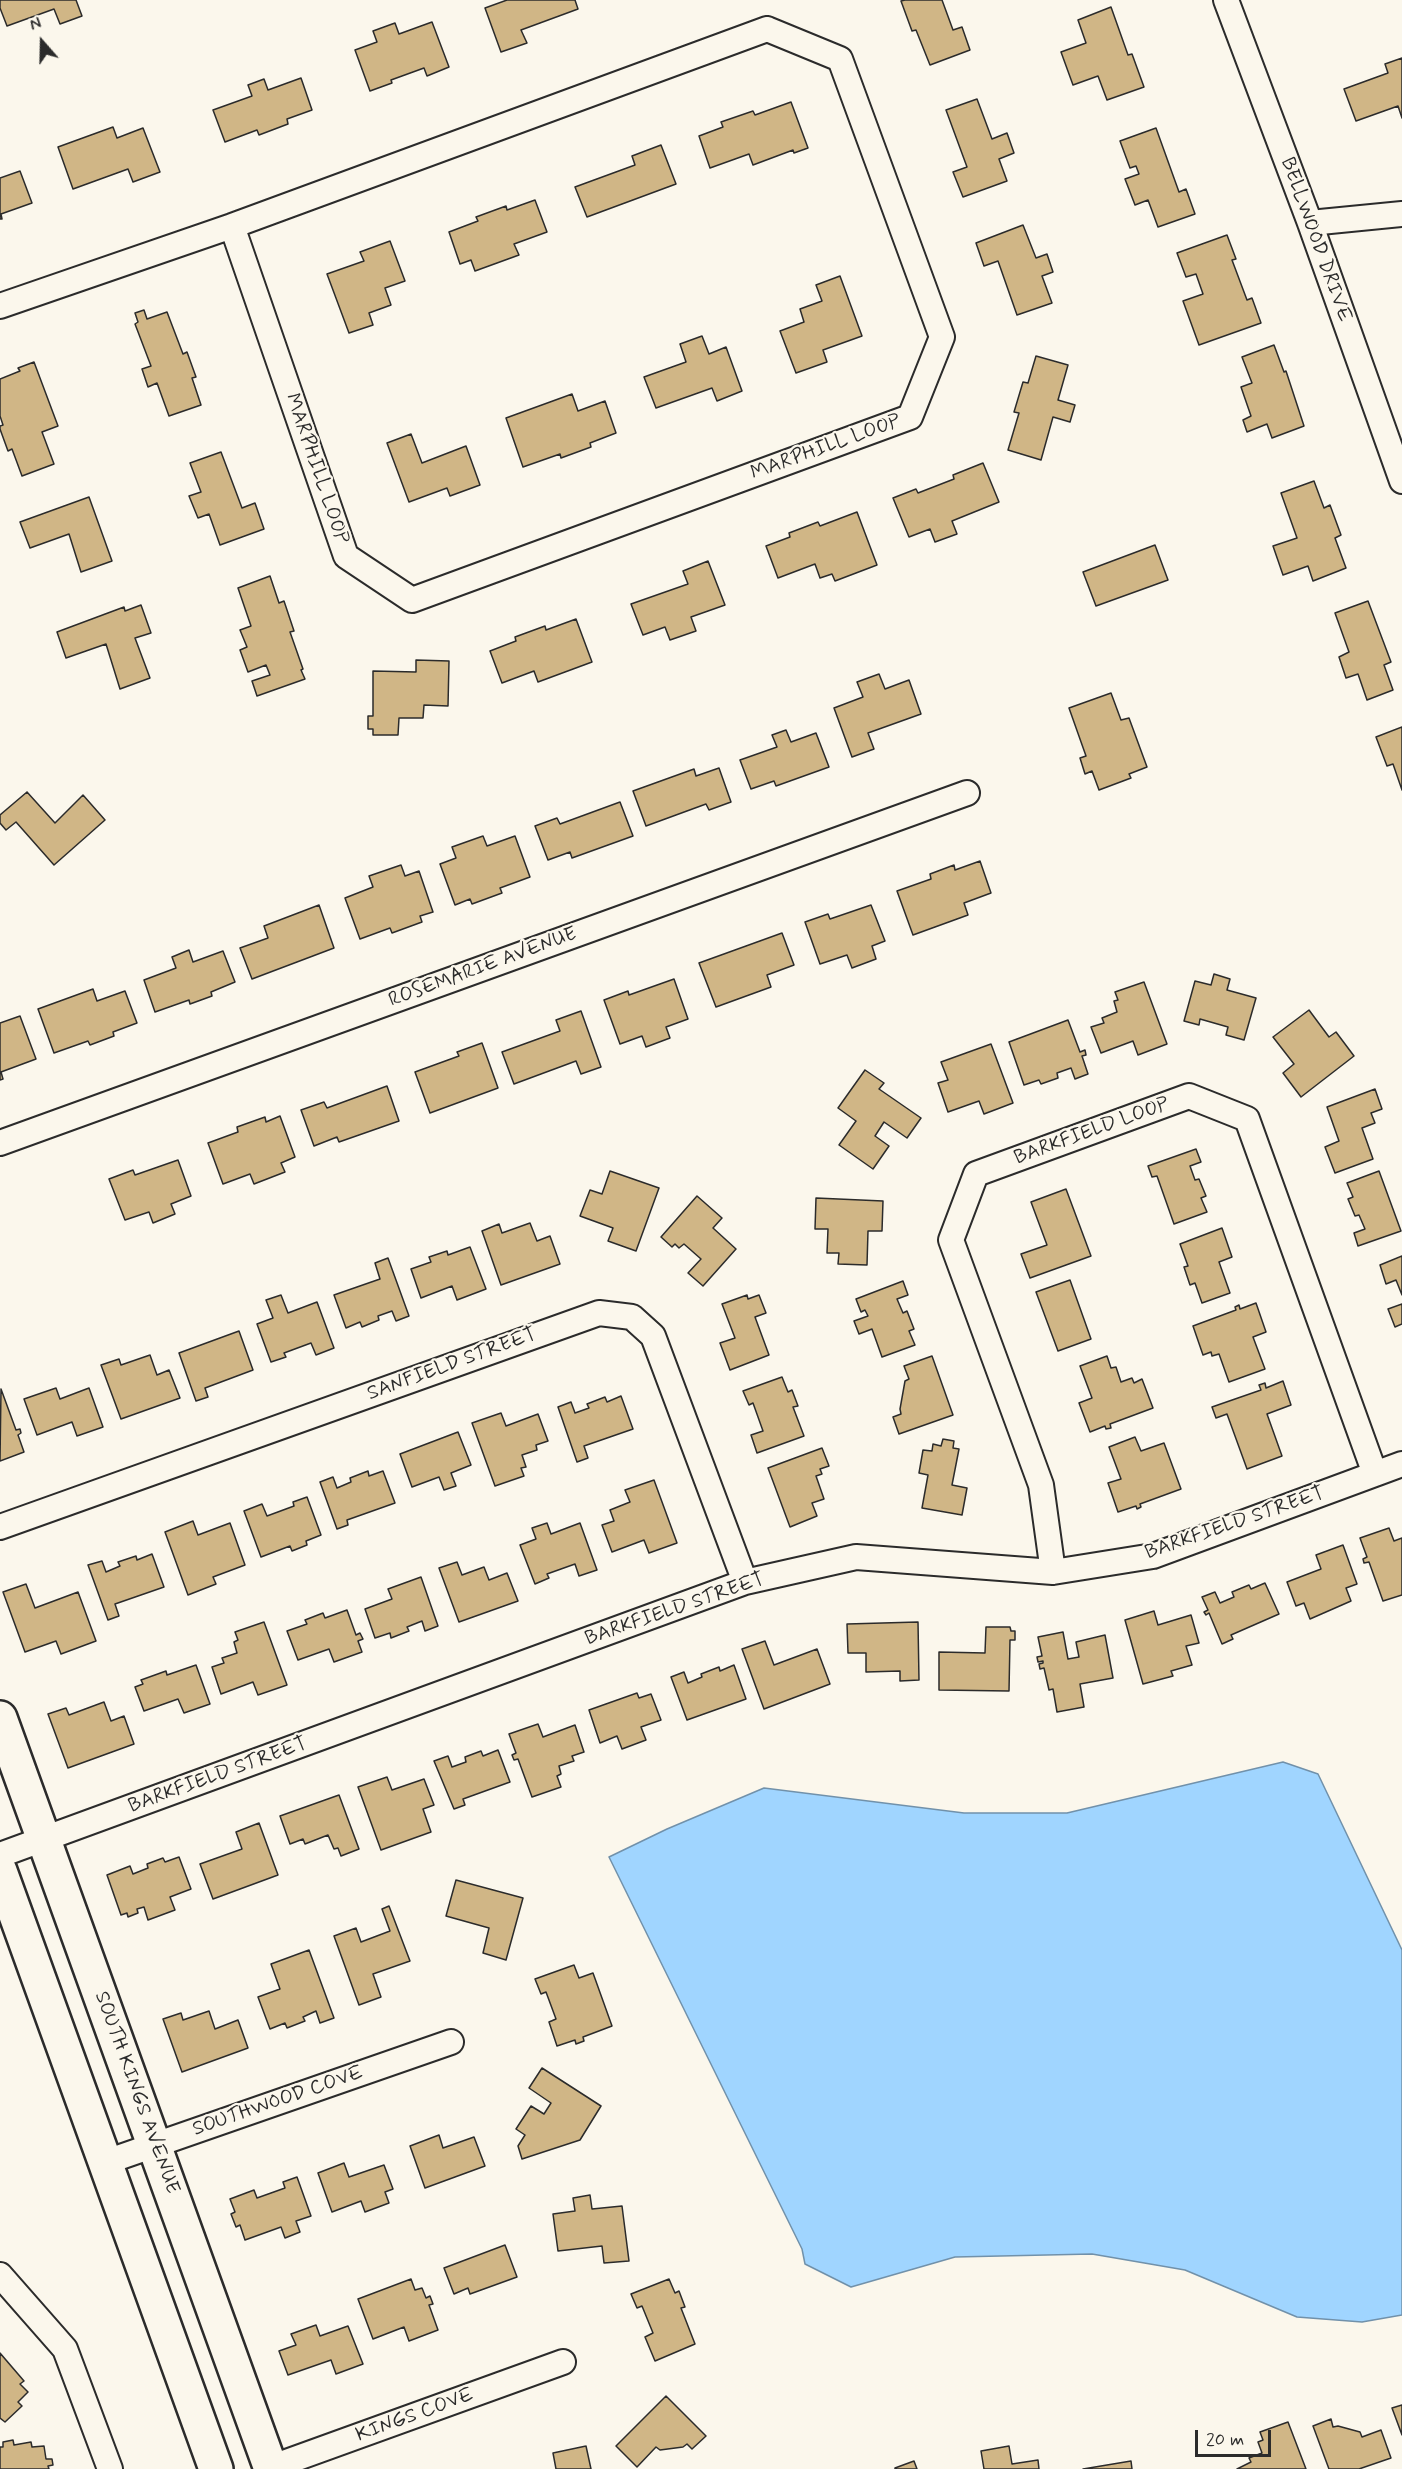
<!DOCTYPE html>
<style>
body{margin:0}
#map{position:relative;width:1402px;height:2469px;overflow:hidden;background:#fbf7ec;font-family:Mynerve,sans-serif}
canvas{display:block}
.north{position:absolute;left:12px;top:12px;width:60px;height:60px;-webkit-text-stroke:4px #fbf7ec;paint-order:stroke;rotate:340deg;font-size:16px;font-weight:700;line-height:24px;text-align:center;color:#2b2b2b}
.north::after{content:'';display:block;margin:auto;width:21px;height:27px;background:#2b2b2b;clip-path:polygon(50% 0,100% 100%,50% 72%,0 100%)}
.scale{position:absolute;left:1195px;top:2430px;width:76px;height:27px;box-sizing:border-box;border:3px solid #2b2b2b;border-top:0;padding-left:8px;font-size:18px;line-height:21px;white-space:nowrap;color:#2b2b2b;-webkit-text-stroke:4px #fbf7ec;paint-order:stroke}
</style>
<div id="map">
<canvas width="1402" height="2469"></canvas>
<div class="north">N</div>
<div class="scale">20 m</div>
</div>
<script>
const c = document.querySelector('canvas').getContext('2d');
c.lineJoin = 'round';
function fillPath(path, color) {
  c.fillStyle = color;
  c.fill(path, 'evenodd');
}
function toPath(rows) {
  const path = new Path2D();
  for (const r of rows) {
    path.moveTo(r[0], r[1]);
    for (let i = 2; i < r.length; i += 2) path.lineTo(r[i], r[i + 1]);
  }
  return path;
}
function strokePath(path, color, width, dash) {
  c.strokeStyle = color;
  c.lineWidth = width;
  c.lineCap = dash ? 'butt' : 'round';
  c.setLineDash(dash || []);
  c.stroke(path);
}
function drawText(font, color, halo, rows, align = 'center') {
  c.font = font + ' Mynerve,sans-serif';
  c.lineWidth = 4.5;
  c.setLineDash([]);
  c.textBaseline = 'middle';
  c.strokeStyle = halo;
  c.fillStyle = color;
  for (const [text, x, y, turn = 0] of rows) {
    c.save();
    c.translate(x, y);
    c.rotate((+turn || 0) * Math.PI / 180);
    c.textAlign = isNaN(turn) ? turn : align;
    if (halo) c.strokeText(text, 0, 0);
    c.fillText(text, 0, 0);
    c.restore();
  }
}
const water = toPath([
 [1283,1762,1318,1774,1402,1950,1402,2315,1362,2322,1297,2317,1185,2270,1092,2254,955,2257,851,2287,805,2264,802,2249,609,1857,667,1829,764,1788,964,1813,1067,1813,1283,1762]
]);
fillPath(water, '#a0d5ff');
strokePath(water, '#7191aa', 1.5);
const building = toPath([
 [0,0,76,0,82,16,60,24,54,9,7,26,0,8,0,0],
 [507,0,575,0,578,9,521,30,527,43,501,52,485,8,507,0],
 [905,0,942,0,953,30,962,27,970,50,930,65,916,30,912,31,901,1,905,0],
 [1111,7,1128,55,1132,54,1144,87,1107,100,1098,76,1073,85,1061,52,1086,43,1078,20,1111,7],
 [432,22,449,67,427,76,424,68,391,80,392,83,370,91,355,50,377,42,373,31,395,23,399,34,432,22],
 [1402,58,1402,118,1398,106,1356,121,1344,89,1388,73,1385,64,1402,58],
 [301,78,312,110,287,119,288,124,259,135,257,130,225,142,213,110,252,96,248,85,264,79,268,90,301,78],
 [977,99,992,139,1007,133,1014,153,999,159,1007,181,963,197,953,172,967,167,946,110,977,99],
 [791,102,808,148,794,153,793,150,753,165,749,154,710,168,699,136,723,127,721,122,753,111,755,115,791,102],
 [113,127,117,138,143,128,160,172,133,182,128,169,73,189,58,147,113,127],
 [1156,128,1179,192,1186,189,1195,214,1158,227,1148,200,1135,205,1125,179,1139,174,1136,166,1130,168,1120,141,1156,128],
 [661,145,676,184,587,217,575,187,635,165,632,156,661,145],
 [20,171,32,203,1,214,2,219,0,219,0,178,20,171],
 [535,200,547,232,514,244,519,255,475,271,471,260,460,264,449,232,478,221,476,217,506,206,507,210,535,200],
 [1023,225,1036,258,1047,254,1053,272,1042,276,1052,303,1017,315,998,261,984,266,976,243,1023,225],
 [1227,235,1236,259,1232,260,1247,300,1252,298,1261,323,1199,345,1183,301,1203,294,1196,274,1186,277,1177,253,1227,235],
 [390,241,405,281,385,288,391,305,369,313,373,325,349,333,327,274,364,261,360,252,390,241],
 [840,276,862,336,823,350,827,362,796,373,780,331,804,322,800,309,822,301,816,285,840,276],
 [144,310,147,319,167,312,183,354,187,352,196,377,192,378,201,405,169,416,157,383,148,387,142,369,151,366,135,324,138,322,135,313,144,310],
 [702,336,709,354,726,347,742,391,717,401,712,388,656,408,644,377,686,362,680,344,702,336],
 [1274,345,1284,372,1286,371,1304,426,1272,438,1267,424,1247,432,1243,420,1251,416,1241,387,1252,383,1242,357,1274,345],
 [1036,356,1068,365,1058,400,1075,405,1070,422,1053,417,1041,460,1008,450,1019,413,1014,412,1023,382,1028,383,1036,356],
 [34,362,58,426,42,432,54,464,22,476,12,449,8,451,0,429,0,426,3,425,0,416,0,379,20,371,18,368,34,362],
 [572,394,578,411,605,401,616,433,590,443,591,447,561,458,560,454,523,467,506,418,572,394],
 [411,434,422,463,466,446,480,485,450,496,447,488,409,502,387,443,411,434],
 [221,452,242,508,255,503,264,529,220,545,209,514,198,518,189,496,201,492,190,463,221,452],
 [983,463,999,502,952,521,957,534,935,542,930,529,909,537,893,498,916,489,918,493,954,479,953,475,983,463],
 [1314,481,1324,508,1330,505,1341,535,1335,538,1346,568,1313,581,1308,566,1283,575,1273,546,1297,538,1281,493,1314,481],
 [89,497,112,561,81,572,69,534,30,548,20,522,89,497],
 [857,512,877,565,835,581,832,574,820,578,815,564,778,578,766,546,790,537,789,533,818,522,820,526,857,512],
 [1155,545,1168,580,1096,606,1083,572,1155,545],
 [708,561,725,605,691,617,696,631,670,640,665,627,643,635,631,604,688,584,683,571,708,561],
 [270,576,279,603,284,601,294,631,290,632,303,669,301,670,305,679,257,696,252,681,270,675,266,665,248,672,240,650,247,647,240,630,251,626,238,588,270,576],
 [1368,601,1391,662,1384,665,1393,690,1367,700,1358,674,1346,678,1339,657,1349,652,1335,613,1368,601],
 [141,605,151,633,135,638,150,678,120,689,106,644,66,658,57,632,124,607,125,611,141,605],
 [576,619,592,662,538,682,534,671,502,683,490,651,516,641,515,637,545,626,546,630,576,619],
 [416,660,449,661,448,706,424,705,423,718,399,718,398,735,373,735,373,729,368,729,368,716,373,716,373,671,416,672,416,660],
 [879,674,885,689,909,680,921,714,868,733,874,749,852,757,834,708,863,697,857,682,879,674],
 [1111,693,1121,720,1129,718,1147,767,1129,774,1131,778,1099,790,1092,771,1085,774,1080,758,1086,756,1069,708,1111,693],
 [1402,727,1402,790,1393,764,1387,766,1376,737,1402,727],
 [786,730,791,742,816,733,829,767,776,786,774,781,751,789,740,760,777,747,772,735,786,730],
 [719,768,731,802,709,810,706,804,646,826,633,791,694,769,696,776,719,768],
 [27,792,55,823,83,795,105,820,54,865,16,822,6,830,0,823,0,815,27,792],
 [620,802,633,836,572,858,570,852,548,860,535,826,557,818,560,824,620,802],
 [483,836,487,846,515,836,530,877,500,888,502,893,472,904,470,899,455,905,440,864,456,858,452,847,483,836],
 [980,861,991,893,964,903,968,915,913,935,897,891,931,879,930,874,954,865,955,870,980,861],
 [401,865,405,876,419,871,433,912,420,916,422,922,392,933,390,928,360,939,345,898,373,887,369,876,401,865],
 [319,905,334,948,252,979,240,948,268,938,264,926,319,905],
 [871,905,885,941,872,946,876,959,852,968,847,955,820,964,805,922,828,914,830,919,871,905],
 [782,933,794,965,767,975,771,987,716,1007,699,963,782,933],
 [189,950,193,962,223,951,235,982,211,992,212,996,190,1004,189,1000,155,1012,144,980,176,968,172,957,189,950],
 [1214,974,1230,979,1227,990,1256,998,1244,1040,1226,1035,1228,1027,1200,1019,1199,1025,1184,1021,1195,981,1211,985,1214,974],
 [674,979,688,1019,666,1027,670,1038,646,1047,642,1036,620,1044,604,1000,628,991,629,995,674,979],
 [1144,982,1167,1044,1138,1055,1133,1041,1101,1053,1091,1027,1104,1023,1102,1018,1117,1012,1114,1001,1118,1000,1115,992,1144,982],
 [93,989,97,1001,125,991,137,1023,113,1032,114,1036,90,1045,88,1041,54,1053,38,1009,93,989],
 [1309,1010,1329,1037,1336,1032,1354,1056,1301,1097,1283,1073,1294,1064,1273,1037,1309,1010],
 [581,1011,601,1067,581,1074,576,1061,514,1084,502,1052,560,1031,556,1020,581,1011],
 [20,1016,36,1059,1,1072,3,1079,0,1080,0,1023,20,1016],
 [1068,1020,1080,1052,1085,1050,1086,1055,1082,1056,1088,1074,1075,1079,1071,1068,1057,1073,1058,1078,1041,1084,1039,1080,1024,1085,1009,1042,1068,1020],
 [482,1043,498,1088,430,1113,415,1072,459,1056,457,1052,482,1043],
 [991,1044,1013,1103,984,1114,979,1101,948,1112,938,1083,948,1080,941,1062,991,1044],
 [865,1070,884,1083,879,1089,921,1118,907,1138,884,1122,875,1136,889,1146,873,1169,839,1145,856,1121,838,1108,865,1070],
 [387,1086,399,1121,339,1142,337,1137,314,1146,301,1110,324,1102,327,1108,387,1086],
 [1375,1089,1382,1109,1371,1113,1375,1123,1362,1128,1373,1159,1335,1173,1325,1147,1339,1141,1327,1107,1375,1089],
 [280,1116,295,1157,281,1163,285,1172,254,1184,250,1174,223,1184,208,1143,238,1132,237,1127,265,1117,266,1122,280,1116],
 [1196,1149,1201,1162,1190,1166,1195,1180,1199,1179,1206,1196,1201,1198,1207,1212,1174,1224,1157,1176,1152,1177,1148,1166,1196,1149],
 [178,1160,191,1196,171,1204,175,1214,153,1223,149,1212,125,1220,109,1179,133,1170,135,1175,178,1160],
 [610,1171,659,1188,636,1251,608,1241,613,1228,580,1216,590,1190,602,1194,610,1171],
 [1379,1171,1401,1231,1358,1246,1354,1233,1365,1229,1359,1215,1355,1216,1348,1199,1353,1197,1347,1183,1379,1171],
 [1066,1189,1091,1256,1030,1278,1021,1254,1047,1245,1031,1202,1066,1189],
 [697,1196,722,1218,713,1228,736,1249,703,1286,688,1273,701,1259,684,1244,679,1248,675,1244,672,1247,661,1237,697,1196],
 [816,1198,883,1201,882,1231,868,1231,867,1265,838,1264,839,1253,827,1253,828,1229,815,1229,816,1198],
 [530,1223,537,1241,550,1236,560,1264,501,1285,482,1231,499,1224,502,1233,530,1223],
 [1222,1228,1232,1257,1219,1262,1230,1293,1202,1303,1195,1283,1190,1285,1184,1267,1188,1266,1180,1244,1222,1228],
 [470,1247,486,1289,457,1300,452,1286,421,1298,411,1269,431,1262,429,1257,447,1251,448,1255,470,1247],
 [1402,1256,1402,1295,1396,1280,1386,1284,1380,1265,1402,1256],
 [388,1258,409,1316,396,1321,392,1311,378,1316,379,1320,362,1327,360,1322,346,1328,334,1295,380,1279,375,1263,388,1258],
 [1070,1280,1091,1339,1058,1351,1036,1292,1070,1280],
 [903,1281,908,1295,897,1299,903,1313,907,1311,914,1329,909,1331,915,1345,882,1357,872,1329,859,1334,854,1321,868,1316,865,1310,861,1312,856,1299,903,1281],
 [281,1295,288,1313,317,1302,334,1348,316,1355,311,1343,284,1353,286,1357,271,1362,257,1324,273,1318,266,1300,281,1295],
 [747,1295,748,1299,759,1295,766,1313,755,1317,769,1355,730,1370,720,1343,735,1338,722,1304,747,1295],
 [1256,1303,1266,1332,1253,1337,1265,1369,1229,1382,1219,1354,1212,1356,1211,1352,1203,1355,1193,1326,1236,1310,1235,1307,1239,1305,1240,1309,1256,1303],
 [1402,1304,1402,1324,1395,1327,1388,1309,1402,1304],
 [239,1331,253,1370,205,1388,208,1397,196,1401,179,1353,239,1331],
 [150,1355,157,1375,169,1370,180,1398,121,1419,101,1365,119,1359,121,1365,150,1355],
 [932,1356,953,1415,899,1434,893,1417,901,1414,900,1409,905,1381,909,1379,904,1366,932,1356],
 [1107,1356,1111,1368,1116,1367,1121,1382,1132,1378,1134,1383,1142,1379,1153,1408,1110,1424,1111,1428,1106,1429,1105,1426,1090,1432,1079,1403,1092,1398,1080,1366,1107,1356],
 [782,1377,788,1392,792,1390,798,1406,793,1407,804,1436,757,1453,751,1435,763,1431,753,1403,749,1405,743,1391,782,1377],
 [1283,1381,1291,1405,1267,1414,1282,1456,1247,1469,1227,1414,1216,1418,1212,1407,1261,1390,1259,1385,1265,1383,1266,1388,1283,1381],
 [56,1388,60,1399,89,1388,103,1427,77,1436,72,1422,37,1435,24,1399,56,1388],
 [1,1389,16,1430,20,1429,21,1433,18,1435,24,1452,0,1461,1,1389],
 [621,1396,633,1429,584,1446,588,1458,577,1462,558,1407,571,1402,575,1413,589,1408,587,1404,605,1397,607,1402,621,1396],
 [501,1413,506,1426,538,1414,548,1441,536,1445,537,1450,522,1455,526,1467,521,1468,524,1476,495,1486,472,1423,501,1413],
 [458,1432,471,1465,451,1473,456,1486,444,1490,439,1477,412,1487,400,1454,458,1432],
 [1135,1437,1141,1451,1164,1443,1181,1489,1140,1504,1141,1507,1137,1509,1136,1506,1118,1512,1108,1483,1121,1479,1109,1447,1135,1437],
 [943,1439,954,1441,953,1448,959,1449,952,1485,967,1488,962,1515,922,1508,928,1475,919,1473,923,1450,932,1451,933,1444,941,1446,943,1439],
 [822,1448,829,1466,820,1469,822,1474,816,1476,824,1499,812,1503,817,1516,790,1527,768,1468,822,1448],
 [368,1471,369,1476,383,1471,395,1503,347,1520,348,1525,337,1529,320,1482,333,1477,337,1488,351,1482,350,1478,368,1471],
 [654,1480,677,1543,649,1553,644,1540,612,1552,602,1525,614,1521,610,1510,630,1502,625,1490,654,1480],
 [307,1497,321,1535,306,1541,307,1545,292,1551,290,1546,261,1557,244,1511,262,1504,267,1516,294,1506,293,1502,307,1497],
 [193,1521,198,1535,230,1523,245,1565,213,1577,216,1584,188,1595,165,1532,193,1521],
 [547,1523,551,1534,580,1523,597,1570,579,1576,575,1564,547,1574,549,1578,535,1584,520,1545,536,1539,532,1528,547,1523],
 [1389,1528,1394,1541,1402,1538,1402,1595,1383,1601,1369,1562,1364,1563,1363,1559,1367,1557,1360,1538,1389,1528],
 [1343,1545,1357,1584,1346,1588,1351,1601,1310,1619,1304,1603,1296,1606,1287,1582,1321,1569,1316,1555,1343,1545],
 [152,1554,164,1587,115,1604,119,1616,108,1620,88,1565,102,1561,106,1572,120,1566,118,1562,136,1556,137,1560,152,1554],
 [457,1562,462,1575,484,1567,489,1580,507,1573,518,1601,459,1622,439,1568,457,1562],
 [421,1577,438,1626,425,1631,422,1621,407,1627,409,1631,391,1638,390,1633,375,1638,365,1609,392,1599,388,1589,421,1577],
 [1265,1583,1279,1614,1231,1635,1233,1639,1222,1644,1209,1613,1206,1615,1204,1612,1208,1610,1202,1597,1215,1592,1220,1603,1234,1597,1232,1592,1249,1585,1251,1589,1265,1583],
 [26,1584,35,1608,78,1592,96,1641,61,1654,56,1641,25,1652,3,1592,26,1584],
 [347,1610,356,1635,360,1633,363,1639,358,1641,362,1652,334,1662,329,1649,298,1660,287,1631,307,1624,305,1620,323,1613,325,1618,347,1610],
 [1154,1611,1158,1625,1191,1615,1199,1643,1186,1646,1192,1665,1171,1671,1173,1676,1143,1684,1125,1620,1154,1611],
 [264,1622,287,1685,258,1695,253,1682,221,1694,212,1667,224,1663,222,1658,237,1653,234,1642,238,1640,235,1632,264,1622],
 [918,1622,919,1680,900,1681,900,1671,866,1672,866,1653,848,1653,847,1624,918,1622],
 [986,1627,1010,1627,1011,1631,1015,1631,1015,1640,1010,1640,1009,1691,939,1690,939,1652,985,1653,986,1627],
 [1063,1632,1068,1659,1079,1657,1076,1642,1105,1635,1113,1678,1080,1684,1084,1707,1057,1712,1053,1689,1049,1690,1044,1668,1040,1669,1039,1664,1043,1663,1043,1661,1038,1662,1037,1657,1042,1656,1038,1637,1063,1632],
 [765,1641,774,1665,817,1649,830,1684,764,1709,742,1649,765,1641],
 [196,1665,210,1704,184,1713,178,1699,144,1711,135,1687,143,1684,141,1680,166,1671,167,1675,196,1665],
 [734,1665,746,1699,687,1720,671,1677,684,1672,688,1683,702,1677,701,1674,719,1667,720,1671,734,1665],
 [637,1693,639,1698,651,1694,661,1720,641,1727,646,1740,622,1749,617,1736,600,1743,589,1710,637,1693],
 [104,1702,111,1721,124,1716,134,1744,68,1768,48,1714,66,1708,69,1715,104,1702],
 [538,1724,543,1737,575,1725,584,1752,572,1756,574,1761,559,1766,561,1774,557,1776,561,1787,532,1797,518,1759,514,1760,512,1755,516,1753,509,1734,538,1724],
 [498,1750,510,1782,463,1799,465,1805,454,1809,434,1761,448,1756,452,1767,466,1762,465,1757,481,1751,483,1756,498,1750],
 [387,1777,392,1790,424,1779,434,1805,423,1809,431,1832,381,1850,358,1787,387,1777],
 [339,1795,359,1849,341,1856,338,1848,334,1849,328,1835,305,1844,303,1839,290,1844,280,1816,339,1795],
 [259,1823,278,1875,213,1899,200,1864,242,1849,236,1832,259,1823],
 [179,1857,191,1889,170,1897,175,1910,148,1920,144,1907,137,1909,138,1913,128,1917,127,1913,121,1915,107,1875,130,1866,133,1874,148,1868,147,1864,163,1858,165,1862,179,1857],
 [456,1880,523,1898,506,1960,483,1953,489,1928,446,1916,456,1880],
 [389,1906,410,1961,373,1974,381,1997,359,2005,334,1936,356,1928,361,1942,390,1931,382,1909,389,1906],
 [309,1950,334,2018,320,2023,316,2011,303,2017,305,2021,287,2028,285,2023,270,2029,258,1997,280,1989,271,1964,309,1950],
 [574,1965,579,1978,593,1973,612,2026,583,2037,584,2041,576,2044,575,2040,557,2046,549,2022,556,2019,546,1992,541,1994,535,1979,574,1965],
 [209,2011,215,2029,238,2020,248,2048,182,2072,163,2019,181,2013,183,2020,209,2011],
 [542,2068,601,2106,580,2140,522,2159,518,2146,525,2135,516,2129,531,2106,544,2114,551,2103,529,2088,542,2068],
 [439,2135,443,2148,474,2137,485,2166,425,2188,410,2146,439,2135],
 [344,2163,349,2177,384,2165,393,2189,385,2192,389,2203,365,2212,361,2201,332,2212,318,2173,344,2163],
 [297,2177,311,2216,296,2221,300,2232,285,2238,281,2227,245,2240,240,2225,236,2227,231,2214,235,2212,230,2199,254,2190,257,2198,285,2188,283,2182,297,2177],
 [590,2195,592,2209,622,2206,629,2261,604,2263,602,2246,558,2251,553,2214,575,2211,573,2198,590,2195],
 [505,2245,517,2277,470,2294,468,2288,454,2294,444,2268,505,2245],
 [411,2279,415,2290,422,2288,426,2298,430,2296,433,2304,429,2305,438,2330,409,2341,404,2327,373,2339,358,2299,411,2279],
 [669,2279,675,2293,679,2291,685,2307,681,2308,695,2344,655,2361,645,2337,653,2333,642,2306,637,2308,631,2294,669,2279],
 [316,2325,320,2336,348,2326,363,2364,336,2374,331,2360,288,2375,279,2351,296,2345,291,2334,316,2325],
 [0,2353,24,2381,20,2384,28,2392,18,2402,22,2406,5,2422,0,2418,0,2353],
 [666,2396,706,2436,692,2449,687,2444,683,2447,660,2450,656,2447,637,2467,616,2446,666,2396],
 [1402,2405,1402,2435,1392,2408,1402,2405],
 [1331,2419,1333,2427,1338,2426,1360,2432,1362,2437,1381,2430,1391,2458,1359,2469,1329,2469,1313,2426,1331,2419],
 [1288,2422,1306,2469,1237,2469,1251,2462,1249,2458,1262,2453,1258,2442,1263,2440,1260,2432,1288,2422],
 [13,2440,14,2445,31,2442,32,2447,44,2446,46,2459,52,2459,53,2465,48,2466,49,2469,0,2469,0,2447,3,2447,3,2442,13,2440],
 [586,2446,591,2469,556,2469,553,2453,586,2446],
 [1009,2446,1012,2464,1038,2460,1039,2469,984,2469,981,2451,1009,2446],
 [914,2461,917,2469,895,2469,895,2468,914,2461],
 [1131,2461,1132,2469,1083,2469,1131,2461]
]);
fillPath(building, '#d0b686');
strokePath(building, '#2b2b2b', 1.5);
const street = toPath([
 [1226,0,1310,223,1402,481],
 [767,29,840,59,942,337,910,417,412,600,346,556,232,226,767,29],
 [1310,223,1402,214],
 [0,306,232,226],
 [0,1143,967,793],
 [0,1527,599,1313,632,1317,653,1336,745,1582],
 [1053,1572,1041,1485,951,1240,976,1174,1189,1096,1247,1119,1375,1474],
 [0,1855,745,1582,856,1557,1053,1572,1153,1556,1402,1464],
 [106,2162,451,2042],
 [0,2275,65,2349,110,2469],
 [267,2469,563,2362]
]);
const secondary = toPath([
 [0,1718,271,2469],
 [0,1871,216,2469]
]);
strokePath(street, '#2b2b2b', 28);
strokePath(secondary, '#2b2b2b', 38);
strokePath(street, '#fbf7ec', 24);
strokePath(secondary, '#fbf7ec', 33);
drawText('20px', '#2b2b2b', '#fbf7ec', [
 ["BELLWOOD DRIVE",1315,240,70],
 ["MARPHILL LOOP",826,448,-20],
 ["MARPHILL LOOP",316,469,71],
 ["ROSEMARIE AVENUE",483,968,-20],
 ["BARKFIELD LOOP",1092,1132,-20],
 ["SANFIELD STREET",452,1365,-20],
 ["BARKFIELD STREET",1235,1524,-19],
 ["BARKFIELD STREET",675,1610,-19],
 ["BARKFIELD STREET",218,1776,-20],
 ["SOUTH KINGS AVENUE",136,2093,70],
 ["SOUTHWOOD COVE",278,2102,-19],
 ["KINGS COVE",415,2416,-20]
]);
</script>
